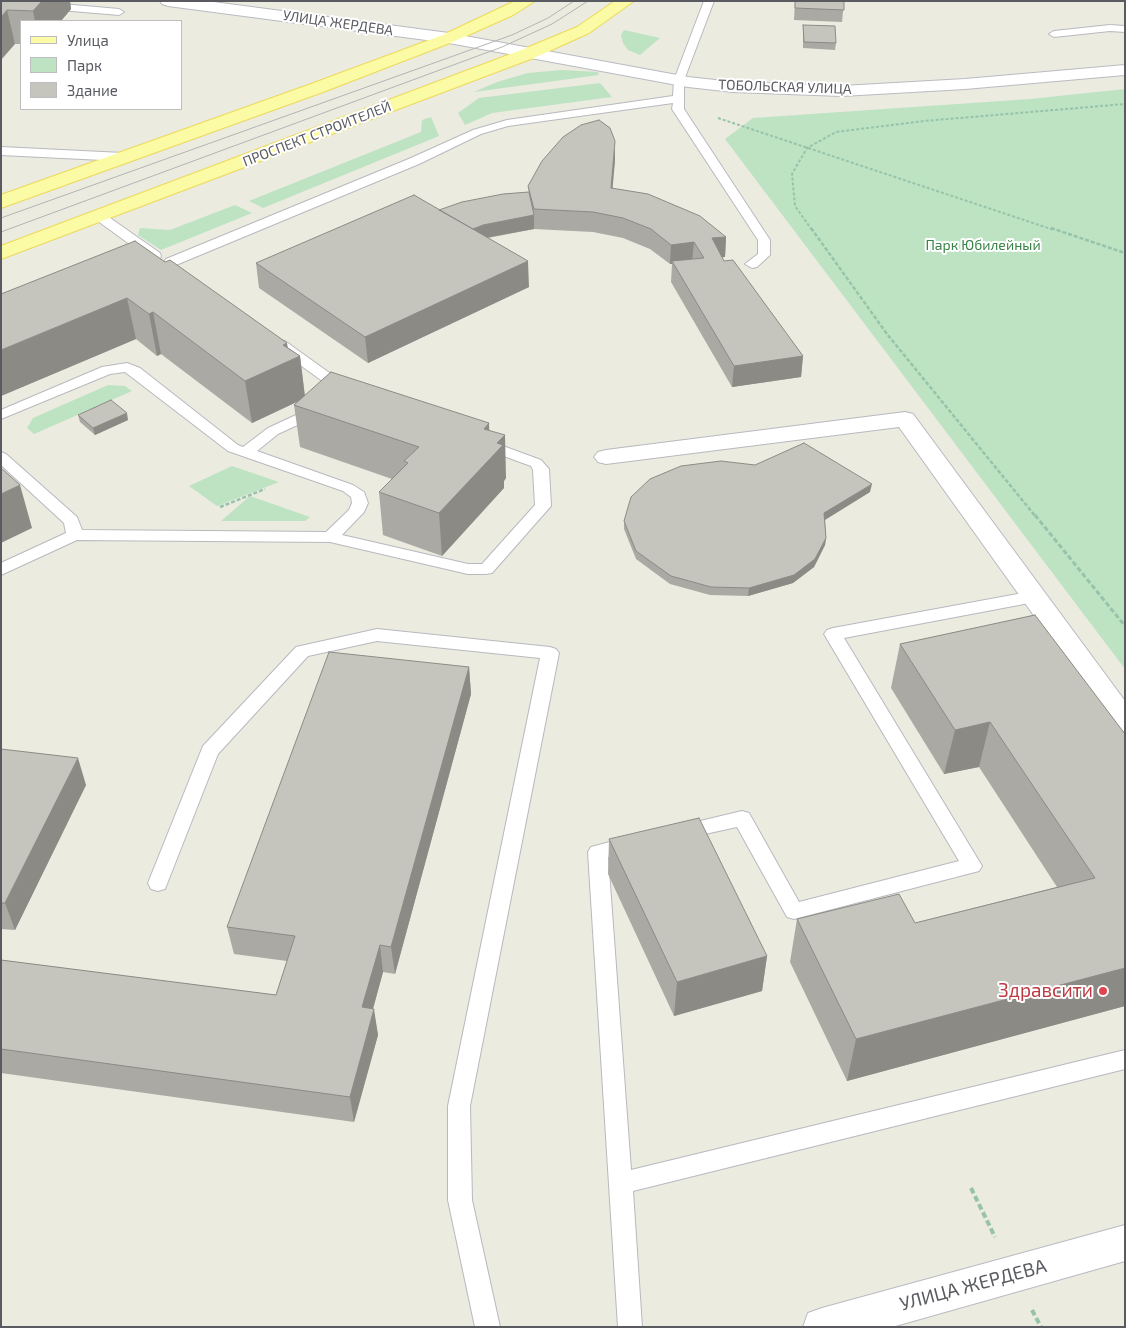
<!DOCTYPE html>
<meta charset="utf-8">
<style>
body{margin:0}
#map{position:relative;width:1126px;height:1328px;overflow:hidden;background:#ebebe0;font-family:"Exo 2",sans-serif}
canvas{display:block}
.frame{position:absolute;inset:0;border:2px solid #595b61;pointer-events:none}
.legend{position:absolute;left:20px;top:20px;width:162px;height:90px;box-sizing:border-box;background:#fff;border:1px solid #bdbdc0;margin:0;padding:6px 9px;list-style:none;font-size:15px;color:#595b61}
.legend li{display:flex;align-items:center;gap:10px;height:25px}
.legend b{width:25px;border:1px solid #bdbdc0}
</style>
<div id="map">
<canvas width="1126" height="1328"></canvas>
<div class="frame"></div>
<ul class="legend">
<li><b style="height:6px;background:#fcfba5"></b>Улица</li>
<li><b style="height:14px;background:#bde3c3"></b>Парк</li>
<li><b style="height:14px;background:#c6c5bd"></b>Здание</li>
</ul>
</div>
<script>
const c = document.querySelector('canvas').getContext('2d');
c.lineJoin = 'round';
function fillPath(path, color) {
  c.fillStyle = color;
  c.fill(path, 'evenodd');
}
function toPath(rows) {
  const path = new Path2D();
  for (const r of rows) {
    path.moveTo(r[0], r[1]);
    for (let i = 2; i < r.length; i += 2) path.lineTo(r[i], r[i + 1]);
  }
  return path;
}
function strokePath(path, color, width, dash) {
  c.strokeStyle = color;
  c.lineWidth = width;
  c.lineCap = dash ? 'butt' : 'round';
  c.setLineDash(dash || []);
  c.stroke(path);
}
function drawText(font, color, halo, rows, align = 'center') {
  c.font = font + ' "Exo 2",sans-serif';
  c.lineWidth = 4;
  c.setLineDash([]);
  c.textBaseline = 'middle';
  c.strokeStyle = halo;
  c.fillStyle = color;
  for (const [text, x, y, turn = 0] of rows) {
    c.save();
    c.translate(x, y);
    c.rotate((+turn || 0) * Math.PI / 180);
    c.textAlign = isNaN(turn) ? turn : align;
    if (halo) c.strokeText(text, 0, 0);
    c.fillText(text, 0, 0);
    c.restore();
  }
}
fillPath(toPath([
 [624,30,660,38,640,55,628,50,623,43,621,35],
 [562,70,598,72,599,75,474,92,497,82,528,73],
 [600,83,612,97,492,113,465,125,458,113,479,98],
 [1125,89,1125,669,725,139,753,118,1030,99],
 [431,117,439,136,263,208,249,201,421,132,422,120],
 [235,205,252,213,161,250,138,235,140,228,170,230],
 [108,385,125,386,132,391,34,434,27,428,33,418],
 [232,466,279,482,217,506,189,486],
 [250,496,310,517,305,521,221,521]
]), '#bde3c3');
const lane = toPath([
 [1,1,28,1,119,9,124,12,119,15,1,5,1,1],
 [704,1,714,1,684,80,684,109,770,240,770,255,757,267,752,268,745,264,758,254,758,240,672,109,673,103,508,126,481,134,419,164,176,265,166,265,164,262,166,259,411,158,473,130,507,120,673,96,674,80,704,1],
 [1110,25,1125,26,1125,32,1110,31,1054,37,1049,34,1054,31,1110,25],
 [1,147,123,153,129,157,123,161,1,155,1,147],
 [99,212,103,213,160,253,161,256,160,259,150,259,95,219,93,216,95,213,99,212],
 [280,340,285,341,349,387,351,390,349,393,339,393,275,347,273,344,275,341,280,340],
 [127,363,140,368,238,445,243,447,268,428,311,408,321,408,323,411,321,414,278,434,257,451,353,485,364,492,368,503,364,512,342,535,468,564,482,564,535,505,533,470,531,466,479,447,476,444,479,441,484,439,541,460,549,469,551,506,492,573,486,574,468,574,330,542,77,540,1,575,1,563,66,533,64,523,1,465,1,452,6,454,77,517,82,530,326,532,349,510,352,503,351,497,343,491,228,451,125,372,110,374,1,419,1,410,102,367,127,363],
 [1034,591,1040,593,1042,597,1040,601,844,638,979,861,982,866,979,871,794,919,787,917,737,827,682,839,675,837,672,832,675,827,742,811,749,813,799,902,959,861,824,634,827,630,833,628,1034,591],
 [377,629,550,647,556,649,559,653,470,1106,472,1200,500,1327,475,1327,448,1200,448,1106,540,658,377,641,308,656,218,754,165,889,158,891,151,889,148,883,203,746,296,647,377,629],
 [632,836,639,839,642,844,639,849,608,857,631,1170,1125,1050,1125,1069,633,1191,642,1327,618,1327,588,852,591,847,632,836]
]);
const street = toPath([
 [905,412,913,414,1125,701,1125,732,1115,729,899,427,606,464,598,462,594,457,598,452,606,450,905,412]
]);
const secondary = toPath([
 [160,1,206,1,449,33,688,77,733,82,842,86,965,79,1125,65,1125,75,965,89,842,96,733,92,688,87,449,43,168,6,162,4,160,1],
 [1125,1225,1125,1261,892,1327,803,1327,808,1313,822,1308,1125,1225]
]);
const primary = toPath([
 [515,1,535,1,513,15,455,41,323,92,1,208,1,195,311,84,443,35,515,1],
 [615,1,634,1,589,33,536,57,1,259,1,246,524,49,577,27,615,1]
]);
strokePath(lane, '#b8b9bf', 2);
strokePath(street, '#b8b9bf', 2);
strokePath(secondary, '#b9bbc2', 2);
strokePath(primary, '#ecd959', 2);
strokePath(toPath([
 [718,118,1054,230],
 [812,230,795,206,792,174,807,148,836,132,924,121,1125,104]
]), '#96c3aa', 2, [3, 2]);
strokePath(toPath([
 [811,228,887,334,1036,517],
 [1051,228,1125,253],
 [220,507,265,489]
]), '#96c3aa', 2.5, [4, 2]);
strokePath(toPath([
 [1035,515,1125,626]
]), '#96c3aa', 3, [5, 2.5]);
strokePath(toPath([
 [971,1188,995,1237],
 [1032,1310,1041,1327]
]), '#96c3aa', 4, [6, 3]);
fillPath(lane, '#fff');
fillPath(street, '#fff');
fillPath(secondary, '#fff');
fillPath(primary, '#fcfba5');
strokePath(toPath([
 [1,218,512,35,548,18,574,1],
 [1,232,502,47,552,24,588,1]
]), '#b3b4b4', 1);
fillPath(toPath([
 [1,1,70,1,71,9,61,21,21,21,21,44,15,44],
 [795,1,844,1,842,22,794,20],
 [803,25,836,43,835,50,803,48],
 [615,160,612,188,726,237,725,257,722,257,724,261,803,356,801,377,732,387,671,282,672,264,670,264,650,249,623,238,593,232,534,229,488,238,529,287,368,363,259,288,256,263,439,210,529,192,528,186],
 [135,241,300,356,305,396,489,423,489,431,506,478,504,481,504,488,442,556,383,535,379,492,392,479,300,447,294,405,297,402,252,423,161,354,157,356,136,339,1,396],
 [78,415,128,420,95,435,80,422],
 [870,492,825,520,826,538,825,545,814,567,793,583,748,596,710,595,670,584,636,559,624,529,624,521],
 [1035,615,1125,1006,847,1081,790,962,797,919,915,923,1057,887,979,767,944,774,891,688,900,644],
 [469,667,471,694,395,974,383,972,373,1009,378,1035,354,1122,1,1073,1,960,276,995,287,961,234,954,227,927],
 [1,749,86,785,15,930,1,929],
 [609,839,767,956,762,991,674,1016,608,874]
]), '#aaa9a3');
fillPath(toPath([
 [42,1,70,1,71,9,61,21,35,21,33,11],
 [7,10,15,44,1,60,1,17],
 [615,141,615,160,611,207,611,188],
 [534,215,534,229,484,238,463,233,483,225],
 [726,237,725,257,711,258,712,238],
 [694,242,692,262,672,261,672,264,670,264,671,245],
 [528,261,529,287,368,363,365,337],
 [127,298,136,339,1,396,1,350],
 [153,312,161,354,157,356,149,314],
 [287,343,290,361,300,356,305,398,252,423,245,381,283,345],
 [803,356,801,377,732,387,734,366],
 [127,413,128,420,95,435,93,428],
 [489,423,490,459,497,443,505,435,506,478,504,481,504,488,442,556,439,513,484,429],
 [872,484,870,492,823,521,824,513],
 [20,485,32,528,1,543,1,494],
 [826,538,825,545,814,567,793,583,748,596,749,588],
 [469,667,471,694,395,974,391,947],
 [990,722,979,767,944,774,955,730],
 [78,758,86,785,15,930,5,903],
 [380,945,383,972,366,1034,362,1007],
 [767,956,762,991,674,1016,677,982],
 [1125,968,1125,1006,847,1081,856,1039],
 [374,1009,378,1035,354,1122,350,1097]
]), '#8b8a84');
const building = toPath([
 [1,1,42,1,33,11,7,10,1,17,1,1],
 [795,1,844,1,844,10,795,8,795,1],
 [803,25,835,26,836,43,804,42,803,25],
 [599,120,610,128,615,141,611,188,648,194,700,216,726,237,712,238,724,261,733,260,803,356,734,366,672,261,704,258,694,242,671,245,651,229,623,218,593,212,534,209,528,186,542,161,563,137,581,125,599,120],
 [529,192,534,215,483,225,473,229,439,210,462,202,503,194,529,192],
 [414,195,528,261,365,337,256,263,414,195],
 [135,241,165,262,170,260,225,299,287,343,283,345,300,356,245,381,153,312,149,314,127,298,1,350,1,294,135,241],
 [331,372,489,423,484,429,505,435,497,443,503,445,439,513,379,492,408,463,404,461,419,447,294,405,331,372],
 [111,400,127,413,93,428,78,415,111,400],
 [804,443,872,484,824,513,826,538,815,559,794,575,749,588,711,587,671,576,636,551,624,521,631,497,650,479,681,466,721,461,755,465,804,443],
 [1,468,20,485,1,494,1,468],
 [1035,615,1125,734,1125,968,856,1039,797,919,899,894,915,923,1095,878,990,722,955,730,900,644,1035,615],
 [329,652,469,667,391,947,380,945,362,1007,374,1009,350,1097,1,1049,1,960,276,995,295,936,227,927,329,652],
 [1,749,78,758,5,903,1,903,1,749],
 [699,818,767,956,677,982,609,839,699,818]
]);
fillPath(building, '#c6c5bd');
strokePath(building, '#8b8a84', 1);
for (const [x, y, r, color] of [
 [1103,991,5,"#e0444e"]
]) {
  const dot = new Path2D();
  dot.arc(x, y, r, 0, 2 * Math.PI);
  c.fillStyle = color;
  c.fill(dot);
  strokePath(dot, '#fff', 2);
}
drawText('14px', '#595b61', '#fff', [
 ["УЛИЦА ЖЕРДЕВА",338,23,8],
 ["ТОБОЛЬСКАЯ УЛИЦА",785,87,2],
 ["ПРОСПЕКТ СТРОИТЕЛЕЙ",317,134,-21]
]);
drawText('14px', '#378246', '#fff', [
 ["Парк Юбилейный",983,245]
]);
drawText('19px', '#be3a42', '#fff', [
 ["Здравсити",1093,991]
], 'right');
drawText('19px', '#595b61', '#fff', [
 ["УЛИЦА ЖЕРДЕВА",973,1285,-15]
]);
</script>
